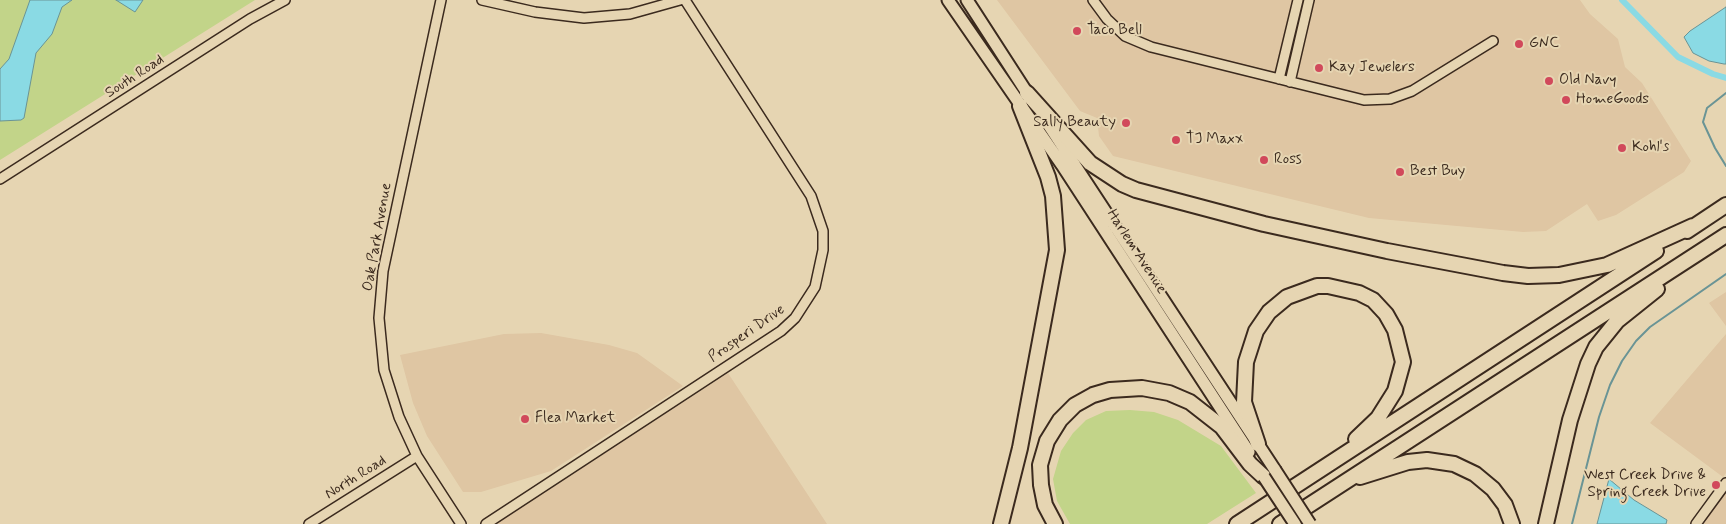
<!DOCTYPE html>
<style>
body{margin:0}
canvas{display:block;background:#e6d5b2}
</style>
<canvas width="1726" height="524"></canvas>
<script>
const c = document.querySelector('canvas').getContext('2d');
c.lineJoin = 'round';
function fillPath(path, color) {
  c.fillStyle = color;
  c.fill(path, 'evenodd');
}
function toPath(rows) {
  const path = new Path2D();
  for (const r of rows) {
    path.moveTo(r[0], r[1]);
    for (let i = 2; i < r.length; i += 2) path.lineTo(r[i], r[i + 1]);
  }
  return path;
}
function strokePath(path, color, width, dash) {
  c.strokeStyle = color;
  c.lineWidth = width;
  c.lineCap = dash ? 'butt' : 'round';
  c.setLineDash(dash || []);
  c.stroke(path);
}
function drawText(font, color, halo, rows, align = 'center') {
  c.font = font + ' Mynerve,sans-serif';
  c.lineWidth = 4;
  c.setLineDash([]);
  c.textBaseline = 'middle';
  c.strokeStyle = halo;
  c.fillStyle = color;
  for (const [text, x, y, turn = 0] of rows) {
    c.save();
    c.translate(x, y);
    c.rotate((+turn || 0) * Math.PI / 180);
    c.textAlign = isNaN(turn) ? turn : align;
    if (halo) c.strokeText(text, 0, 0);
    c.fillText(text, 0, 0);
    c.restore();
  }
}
fillPath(toPath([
 [997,0,1580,0,1590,14,1618,39,1625,67,1642,83,1691,161,1684,172,1616,215,1598,221,1587,204,1546,231,1523,232,1369,218,1113,156,1099,136,1097,118,1080,111],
 [1726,292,1726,326,1709,303],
 [541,333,609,345,637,353,683,386,551,471,481,492,463,492,427,436,413,403,400,355,504,334],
 [1726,334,1726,473,1723,477,1650,423],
 [728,373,827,524,496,524],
 [1726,490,1726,524,1701,524]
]), '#dfc6a3');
fillPath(toPath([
 [0,0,255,0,0,160],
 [1130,410,1154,412,1178,420,1221,446,1256,493,1207,524,1070,524,1057,501,1053,479,1061,451,1073,433,1086,420,1106,411]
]), '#c2d489');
const water = toPath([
 [30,0,72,0,62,7,52,34,36,53,24,118,21,120,0,121,0,69,9,59,30,0],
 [116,0,143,0,135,12,116,0],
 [1726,7,1726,64,1724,64,1709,61,1693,53,1684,37,1690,31,1726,7],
 [1609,479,1634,500,1667,520,1666,524,1597,524,1609,479]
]);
fillPath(water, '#8adae4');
strokePath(water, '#6a9495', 1);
strokePath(toPath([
 [1726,93,1707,108,1703,122,1715,148,1726,166],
 [1572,524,1599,417,1610,385,1622,361,1636,341,1650,327,1726,274]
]), '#6a9495', 2);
strokePath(toPath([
 [1622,0,1678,57,1713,74,1726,78]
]), '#8adae4', 6);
const minor = toPath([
 [441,0,383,271,379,318,384,370,399,417,417,456,461,524],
 [482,0,535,12,584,18,630,14,680,0],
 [1093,0,1107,19,1125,36,1151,47,1364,100,1390,99,1412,91,1493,41],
 [1279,79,1298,0],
 [1290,82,1309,0],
 [0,179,250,19,285,0],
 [309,524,417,456],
 [486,524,781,331,795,318,815,287,823,250,823,231,811,196,685,0],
 [1696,524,1726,483]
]);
const major = toPath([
 [948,0,1062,165,1249,452],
 [967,0,1031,99],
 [1046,121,1275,470]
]);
const highway = toPath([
 [1027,93,1090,163,1122,184,1136,190,1264,224,1387,251,1503,273,1528,276,1559,275,1607,265,1693,226],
 [1687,231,1726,205],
 [1258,444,1244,402,1246,362,1256,331,1269,312,1287,297,1317,286,1328,286,1359,293,1373,300,1386,314,1395,330,1403,362,1395,391,1378,418,1356,439],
 [1360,477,1408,462,1427,460,1454,464,1475,474,1493,489,1505,505,1512,524],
 [1001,524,1020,448,1057,250,1053,196,1048,177,1020,106],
 [1055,524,1045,505,1041,485,1040,465,1047,441,1060,420,1075,405,1093,395,1110,390,1142,388,1169,393,1190,402,1222,427,1250,464,1264,477],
 [1237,524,1656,251],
 [1280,524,1726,235],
 [1546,524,1570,420,1588,364,1596,347,1617,321,1657,289]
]);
strokePath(minor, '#3b2a1e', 12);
strokePath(major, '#3b2a1e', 15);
strokePath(highway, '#3b2a1e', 18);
strokePath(minor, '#e6d5b2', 9);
strokePath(major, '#e6d5b2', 11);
strokePath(highway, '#e6d5b2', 14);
const majorBridge = toPath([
 [1275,470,1310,524],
 [1264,477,1295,524]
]);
strokePath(majorBridge, '#3b2a1e', 15, []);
strokePath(majorBridge, '#e6d5b2', 11);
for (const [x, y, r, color] of [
 [1077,31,5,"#d1495b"],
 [1519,44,5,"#d1495b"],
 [1319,68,5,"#d1495b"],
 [1549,81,5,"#d1495b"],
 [1566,100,5,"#d1495b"],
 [1126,123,5,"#d1495b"],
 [1176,140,5,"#d1495b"],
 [1622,148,5,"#d1495b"],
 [1264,160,5,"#d1495b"],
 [1400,172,5,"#d1495b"],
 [525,419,5,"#d1495b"],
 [1716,485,5,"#d1495b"]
]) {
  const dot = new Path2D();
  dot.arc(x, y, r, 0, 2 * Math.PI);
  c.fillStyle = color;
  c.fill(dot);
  strokePath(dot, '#e6d5b2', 2);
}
drawText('15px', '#3b2a1e', '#e6d5b2', [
 ["Taco Bell",1087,31],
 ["GNC",1529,44],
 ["Kay Jewelers",1329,68],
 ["Old Navy",1559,81],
 ["HomeGoods",1576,100],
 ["Sally Beauty",1116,123,"right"],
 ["TJ Maxx",1186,140],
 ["Kohl's",1632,148],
 ["Ross",1274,160],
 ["Best Buy",1410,172],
 ["Flea Market",535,419],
 ["West Creek Drive &",1706,476,"right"],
 ["Spring Creek Drive",1706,493,"right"]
], 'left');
drawText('15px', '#3b2a1e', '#e6d5b2', [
 ["South Road",135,77,-33],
 ["Oak Park Avenue",378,237,-80],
 ["Harlem Avenue",1136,252,57],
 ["Prosperi Drive",747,334,-35],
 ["North Road",356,478,-32]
]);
</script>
